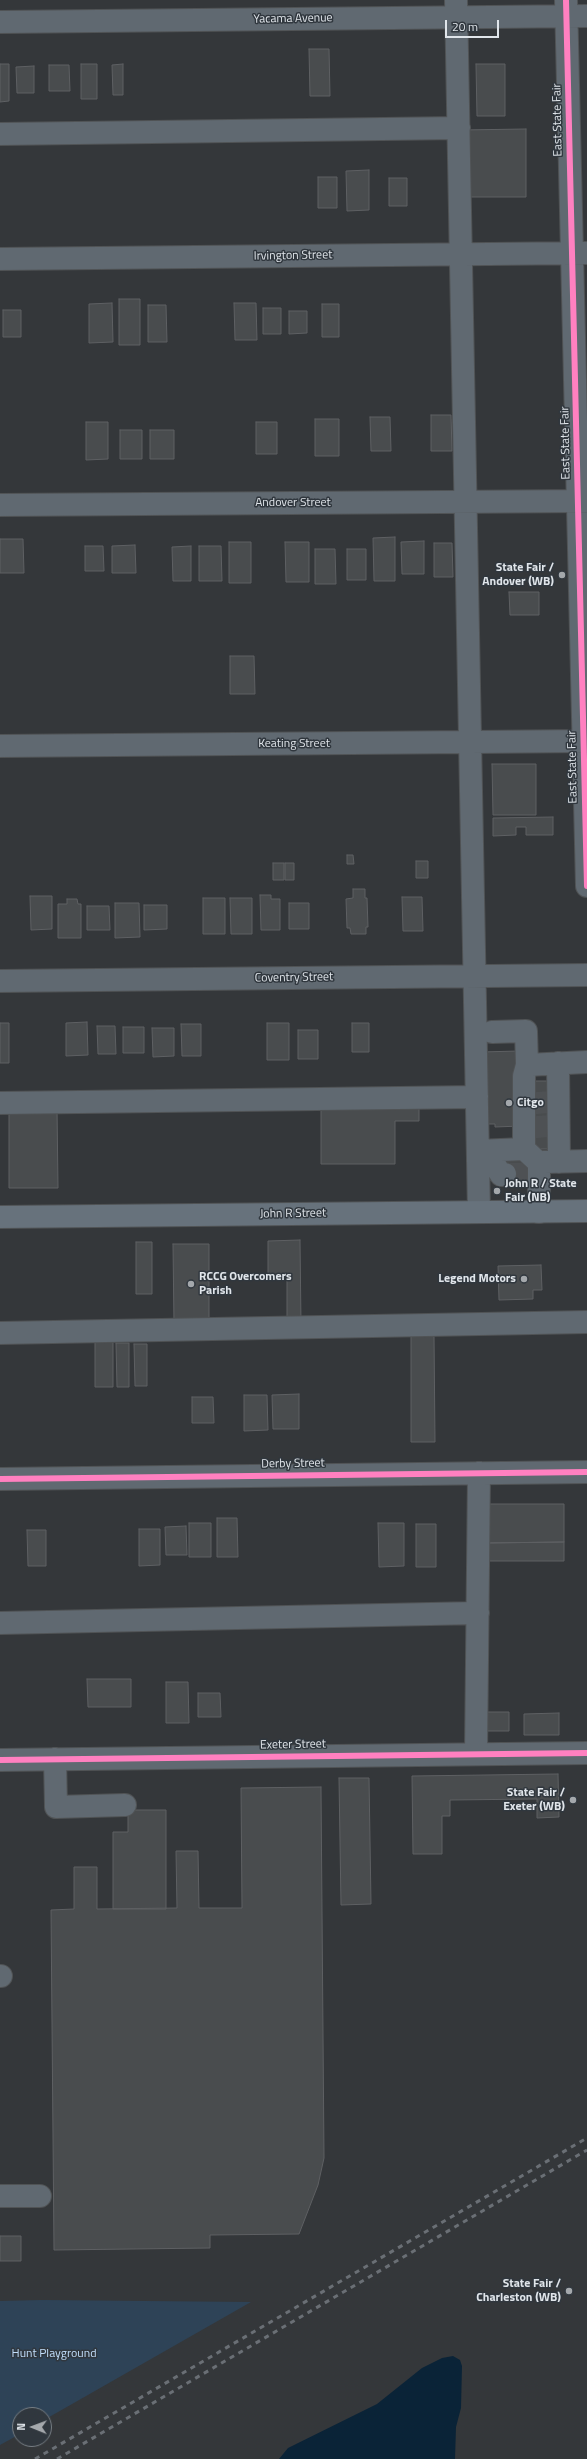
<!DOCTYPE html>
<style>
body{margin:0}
#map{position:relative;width:587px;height:2459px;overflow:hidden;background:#34373a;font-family:"Titillium Web",sans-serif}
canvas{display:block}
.north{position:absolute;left:12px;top:2407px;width:40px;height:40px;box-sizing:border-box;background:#30373e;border:1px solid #767d83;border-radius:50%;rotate:271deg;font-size:11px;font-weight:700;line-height:16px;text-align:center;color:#e0e5ea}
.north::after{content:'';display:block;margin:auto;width:14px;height:18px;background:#a4a8ac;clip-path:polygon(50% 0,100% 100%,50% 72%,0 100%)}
.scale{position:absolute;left:445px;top:20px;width:54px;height:18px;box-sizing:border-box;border:2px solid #e0e5ea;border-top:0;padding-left:5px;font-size:12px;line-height:14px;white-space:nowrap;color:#e0e5ea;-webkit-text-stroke:3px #30373e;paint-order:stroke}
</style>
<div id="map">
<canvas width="587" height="2459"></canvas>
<div class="north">N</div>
<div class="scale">20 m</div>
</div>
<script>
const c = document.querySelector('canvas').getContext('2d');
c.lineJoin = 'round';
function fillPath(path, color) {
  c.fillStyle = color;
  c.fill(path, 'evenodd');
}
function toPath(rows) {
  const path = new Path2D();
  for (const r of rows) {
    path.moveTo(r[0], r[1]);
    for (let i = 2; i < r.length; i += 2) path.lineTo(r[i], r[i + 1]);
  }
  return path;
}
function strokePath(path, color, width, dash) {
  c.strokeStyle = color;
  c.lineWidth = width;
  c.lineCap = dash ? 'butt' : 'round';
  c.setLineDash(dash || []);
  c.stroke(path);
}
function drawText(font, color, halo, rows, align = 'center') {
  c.font = font + ' "Titillium Web",sans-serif';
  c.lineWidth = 3;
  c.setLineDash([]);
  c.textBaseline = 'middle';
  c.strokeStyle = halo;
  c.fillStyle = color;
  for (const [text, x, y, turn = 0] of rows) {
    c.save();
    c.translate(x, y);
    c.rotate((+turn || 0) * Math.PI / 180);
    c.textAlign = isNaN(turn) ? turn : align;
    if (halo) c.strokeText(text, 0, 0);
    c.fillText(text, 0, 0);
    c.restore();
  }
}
fillPath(toPath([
 [0,2301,42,2300,251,2302,44,2420,44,2415,20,2415,20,2434,0,2445]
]), '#2e4357');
fillPath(toPath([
 [453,2356,460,2360,462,2366,461,2408,456,2427,455,2459,279,2459,288,2448,377,2404,422,2368,442,2358]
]), '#0a2337');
const building = toPath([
 [309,49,329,49,330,96,310,96,309,49],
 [0,64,9,64,9,101,0,102,0,64],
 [81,64,97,64,97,99,81,99,81,64],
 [123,64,123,95,113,95,112,65,123,64],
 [476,64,505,64,505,116,477,116,476,64],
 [49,65,69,65,70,91,49,91,49,65],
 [34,66,34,93,17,93,16,67,34,66],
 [526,129,526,197,462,197,461,130,526,129],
 [369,170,369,210,347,211,346,171,369,170],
 [318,177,337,177,337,208,318,208,318,177],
 [389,178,407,178,407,206,389,206,389,178],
 [119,299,140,299,140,345,119,345,119,299],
 [112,303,113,342,89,343,89,304,112,303],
 [234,303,256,303,257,340,235,340,234,303],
 [322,304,339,304,339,337,322,337,322,304],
 [148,305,166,305,167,342,148,342,148,305],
 [263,308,281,308,281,334,263,334,263,308],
 [3,310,21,310,21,337,3,337,3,310],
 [289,311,307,311,307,333,289,334,289,311],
 [431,415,451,415,452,451,431,451,431,415],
 [370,417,390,417,391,451,371,451,370,417],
 [315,419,339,419,339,456,315,456,315,419],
 [86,422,108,422,108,459,86,460,86,422],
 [256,422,277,422,277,454,256,454,256,422],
 [120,430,142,430,142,459,120,459,120,430],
 [150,430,174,430,174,459,150,459,150,430],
 [395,537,395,581,374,581,373,538,395,537],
 [0,539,23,539,24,573,0,573,0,539],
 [424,541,424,574,402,574,401,542,424,541],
 [229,542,251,542,251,583,229,583,229,542],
 [285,542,309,542,309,582,286,582,285,542],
 [434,543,452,543,453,577,434,577,434,543],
 [135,545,136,573,112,573,112,546,135,545],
 [85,546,103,546,104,571,85,571,85,546],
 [191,546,191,581,173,581,172,547,191,546],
 [199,546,221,546,222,581,199,581,199,546],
 [315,549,335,549,336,584,315,584,315,549],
 [347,549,366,549,366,580,347,580,347,549],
 [509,592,539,592,539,615,510,615,509,592],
 [230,656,254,656,255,694,230,694,230,656],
 [492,764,536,764,536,815,493,815,492,764],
 [553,817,553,835,526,835,526,827,516,827,516,835,493,836,493,818,553,817],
 [347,855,353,855,354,864,347,864,347,855],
 [416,861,428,861,428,878,416,878,416,861],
 [273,863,284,863,284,880,273,880,273,863],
 [285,863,294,863,294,880,285,880,285,863],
 [353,889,365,889,365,898,367,898,368,927,366,927,366,934,351,934,350,928,347,928,346,899,353,898,353,889],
 [260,895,271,895,271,899,280,899,280,930,261,930,260,895],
 [30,896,52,896,52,929,31,930,30,896],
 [402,897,422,897,423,931,403,931,402,897],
 [203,898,225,898,225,934,203,934,203,898],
 [230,898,252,898,252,934,231,934,230,898],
 [67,899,77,899,78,904,81,904,81,938,58,938,58,904,67,904,67,899],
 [115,903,139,903,140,937,115,938,115,903],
 [289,903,309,903,309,929,289,929,289,903],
 [144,905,167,905,167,929,144,930,144,905],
 [87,906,109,906,110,930,87,930,87,906],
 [87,1022,88,1055,66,1056,66,1023,87,1022],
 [0,1023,9,1023,9,1063,0,1063,0,1023],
 [267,1023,289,1023,289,1060,267,1060,267,1023],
 [352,1023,369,1023,369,1052,352,1052,352,1023],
 [181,1024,201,1024,201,1056,182,1056,181,1024],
 [97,1026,115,1026,116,1054,98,1054,97,1026],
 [123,1027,144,1027,144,1053,123,1053,123,1027],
 [152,1028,174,1028,174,1056,153,1057,152,1028],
 [298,1030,318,1030,318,1059,298,1059,298,1030],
 [519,1051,521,1126,495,1127,495,1124,484,1124,481,1052,519,1051],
 [525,1081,549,1081,550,1149,527,1149,525,1081],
 [419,1107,419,1121,395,1121,395,1164,321,1164,321,1108,419,1107],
 [9,1108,57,1108,58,1188,9,1188,9,1108],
 [528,1158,528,1179,505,1180,504,1159,528,1158],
 [300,1240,301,1324,287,1324,287,1275,268,1275,268,1241,300,1240],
 [136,1242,152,1242,152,1294,136,1294,136,1242],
 [173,1244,209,1244,209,1323,174,1324,173,1244],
 [541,1265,542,1290,533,1290,533,1299,499,1300,498,1266,541,1265],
 [411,1336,434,1336,435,1442,411,1442,411,1336],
 [113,1341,113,1387,95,1387,95,1342,113,1341],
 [116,1343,129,1343,129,1387,117,1387,116,1343],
 [134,1344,147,1344,147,1386,135,1386,134,1344],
 [299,1394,299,1429,273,1429,272,1395,299,1394],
 [244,1395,267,1395,268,1430,244,1431,244,1395],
 [192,1397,213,1397,214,1423,192,1423,192,1397],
 [485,1504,564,1504,564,1542,485,1543,485,1504],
 [217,1518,237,1518,238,1557,217,1557,217,1518],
 [189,1523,211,1523,211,1557,189,1557,189,1523],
 [378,1523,404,1523,404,1566,379,1567,378,1523],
 [416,1524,436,1524,436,1567,416,1567,416,1524],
 [186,1526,187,1555,166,1555,165,1527,186,1526],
 [139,1529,160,1529,160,1565,139,1566,139,1529],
 [27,1530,46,1530,46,1566,28,1566,27,1530],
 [564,1542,564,1561,485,1561,485,1543,564,1542],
 [87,1679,131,1679,131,1707,88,1707,87,1679],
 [166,1682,188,1682,189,1723,166,1723,166,1682],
 [198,1693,220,1693,221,1717,198,1717,198,1693],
 [484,1712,509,1712,509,1731,484,1731,484,1712],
 [559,1713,559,1735,524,1735,524,1714,559,1713],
 [558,1774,559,1817,537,1818,537,1799,450,1800,450,1816,442,1816,442,1854,413,1854,412,1776,558,1774],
 [339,1778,369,1778,371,1904,341,1905,339,1778],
 [321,1787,324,2158,318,2185,299,2234,210,2235,210,2248,54,2250,51,1910,74,1909,74,1867,97,1867,97,1909,177,1908,176,1851,198,1851,199,1908,242,1908,241,1788,321,1787],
 [128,1810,166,1810,166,1909,113,1909,113,1832,128,1832,128,1810],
 [0,2236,21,2236,21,2261,0,2261,0,2236]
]);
fillPath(building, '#494c4e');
strokePath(building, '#5e6063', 1);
strokePath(toPath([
 [526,1104,549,1102],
 [526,1128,549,1126],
 [505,1174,528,1174]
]), '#4e5154', 22, [22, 11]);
const minor = toPath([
 [456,0,479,1212],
 [566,0,587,886],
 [0,22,587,16],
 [0,134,459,128],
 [0,259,586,253],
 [0,505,587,501],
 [0,746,587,741],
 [0,981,587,975],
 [492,1032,526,1031,527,1065,587,1062],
 [558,1063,559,1162],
 [0,1103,477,1097],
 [524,1149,524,1076,527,1065],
 [478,1151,524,1149,539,1163,539,1212],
 [487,1151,501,1175,505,1174],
 [544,1162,587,1161],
 [0,1333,587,1322],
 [0,1479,587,1472],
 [0,1623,478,1613],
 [476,1754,479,1473],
 [55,1759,56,1807,125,1805],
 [0,1760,587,1753],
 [0,1976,1,1976],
 [0,2196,40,2196]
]);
const major = toPath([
 [0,1217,587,1211]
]);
strokePath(minor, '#505355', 24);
strokePath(major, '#505355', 24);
strokePath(minor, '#606971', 22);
strokePath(major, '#67727c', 22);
strokePath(toPath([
 [35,2459,587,2138],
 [57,2459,587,2150]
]), '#6a6f75', 3, [5, 5]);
strokePath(toPath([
 [566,0,587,886],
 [0,1479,587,1472],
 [0,1760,587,1753]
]), '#ff80c0', 6);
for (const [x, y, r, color] of [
 [562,575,4,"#a4a8ac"],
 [509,1103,4,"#a4a8ac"],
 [497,1191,4,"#a4a8ac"],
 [524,1279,4,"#a4a8ac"],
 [191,1284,4,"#a4a8ac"],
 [573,1800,4,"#a4a8ac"],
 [569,2291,4,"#a4a8ac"]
]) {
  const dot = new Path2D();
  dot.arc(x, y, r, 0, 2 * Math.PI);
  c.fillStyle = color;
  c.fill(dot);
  strokePath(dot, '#30373e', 1.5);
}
drawText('12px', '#e0e5ea', '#30373e', [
 ["Yacama Avenue",293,19,-1],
 ["East State Fair",558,120,-91],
 ["Irvington Street",293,256,-1],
 ["East State Fair",566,443,-91],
 ["Andover Street",293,503],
 ["Keating Street",294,744],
 ["East State Fair",573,767,-91],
 ["Coventry Street",294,978,-1],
 ["John R Street",293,1214,-1],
 ["Derby Street",293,1464,-1],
 ["Exeter Street",293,1745,-1]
]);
drawText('bold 12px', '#e0e5ea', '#30373e', [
 ["State Fair /",554,568],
 ["Andover (WB)",554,582],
 ["Citgo",517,1103,"left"],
 ["John R / State",505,1184,"left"],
 ["Fair (NB)",505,1198,"left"],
 ["RCCG Overcomers",199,1277,"left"],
 ["Parish",199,1291,"left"],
 ["Legend Motors",516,1279],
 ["State Fair /",565,1793],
 ["Exeter (WB)",565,1807],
 ["State Fair /",561,2284],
 ["Charleston (WB)",561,2298]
], 'right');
drawText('12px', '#c1defb', '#30373e', [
 ["Hunt Playground",54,2354]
]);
</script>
